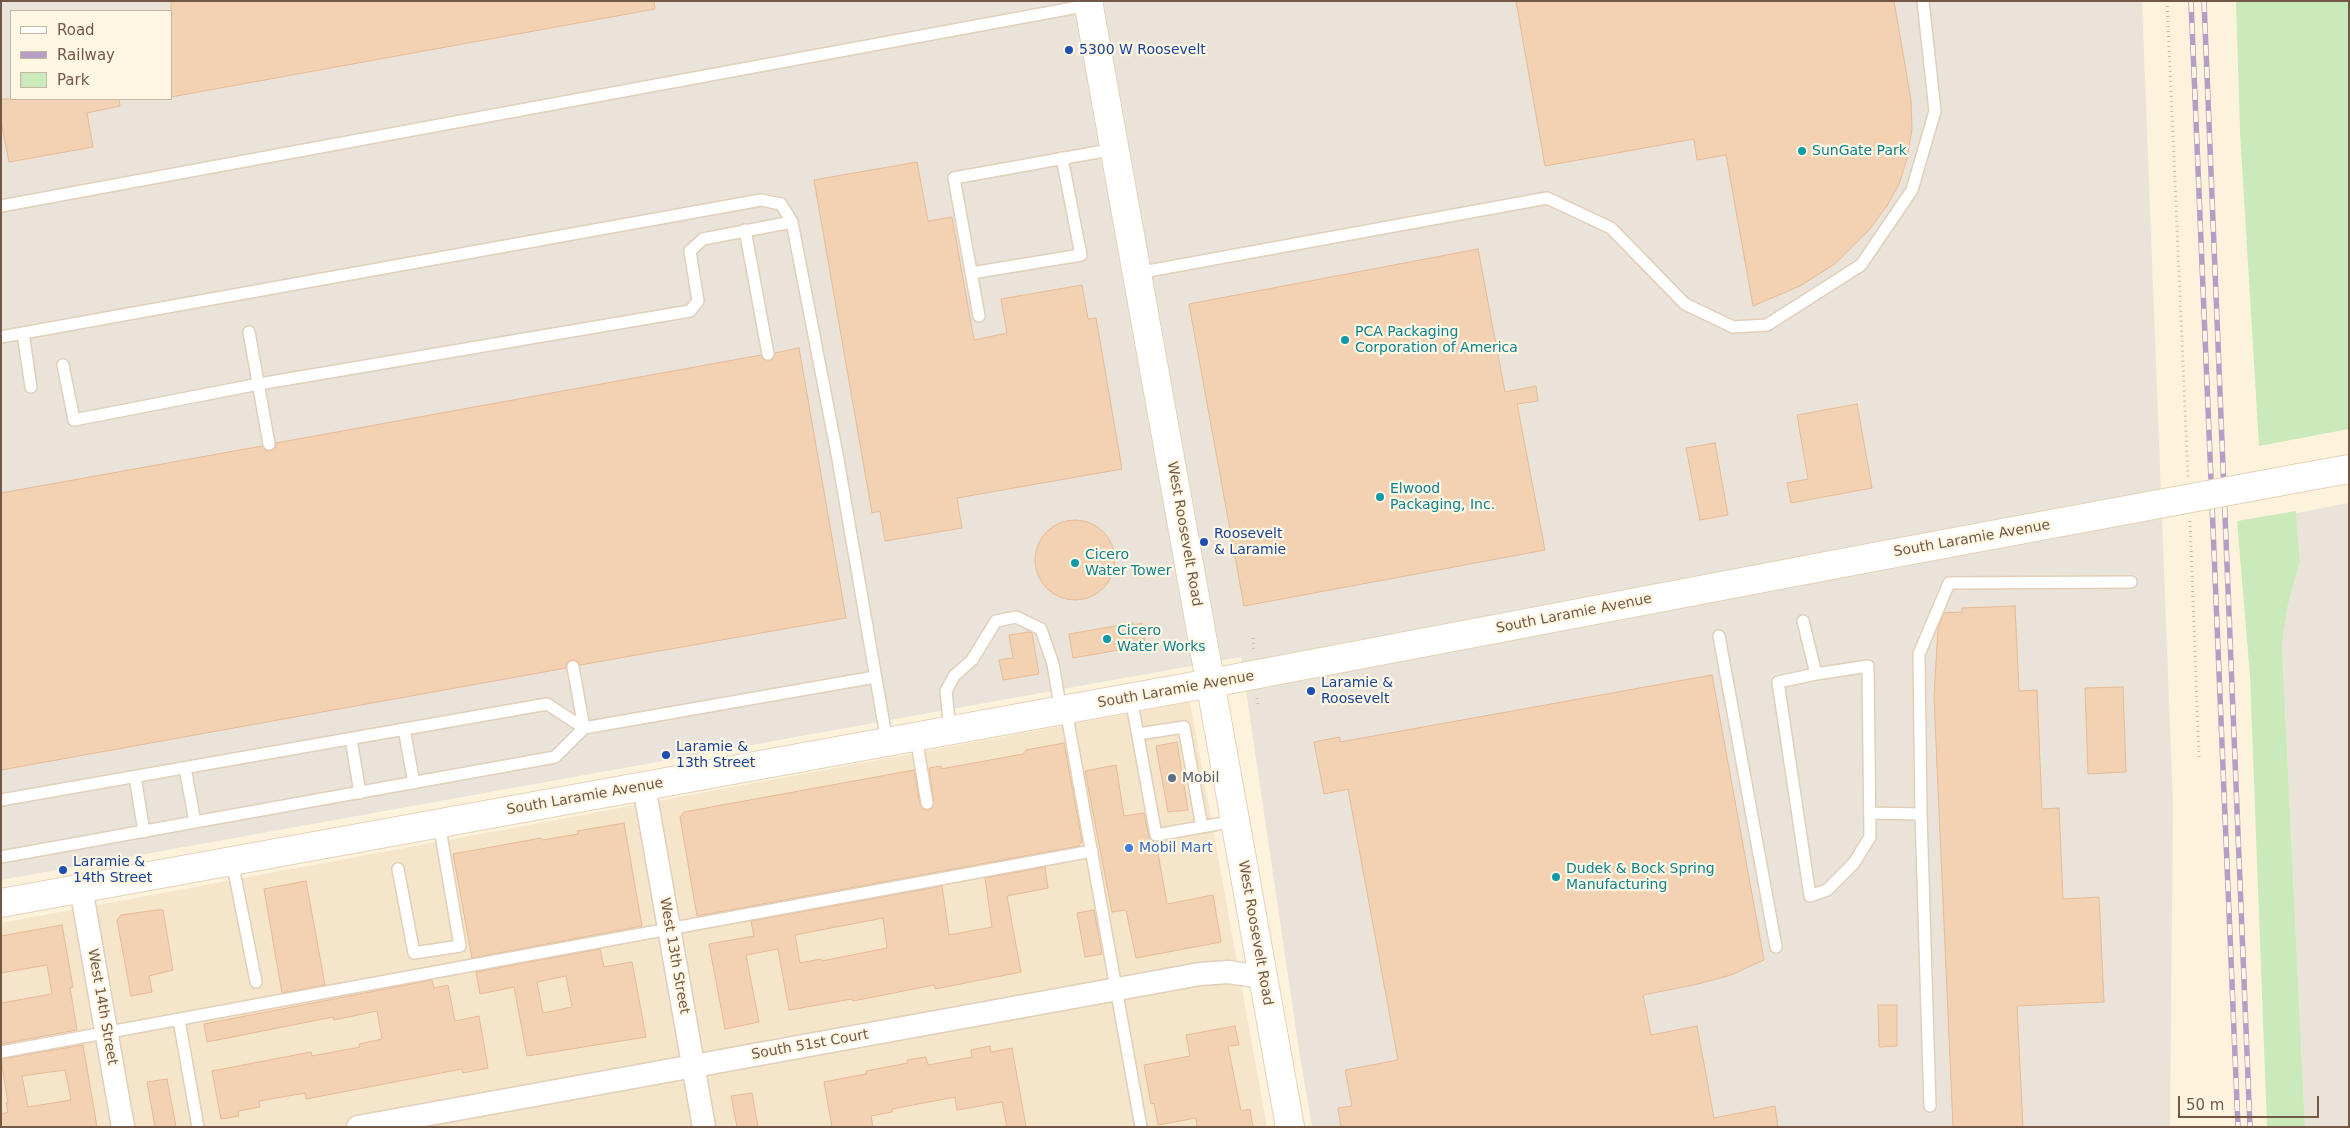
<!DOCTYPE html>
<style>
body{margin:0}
#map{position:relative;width:2350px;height:1128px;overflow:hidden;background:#fdf3dd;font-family:"DejaVu Sans",sans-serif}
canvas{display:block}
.frame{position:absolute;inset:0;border:2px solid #735945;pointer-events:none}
.legend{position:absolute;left:10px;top:10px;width:162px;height:90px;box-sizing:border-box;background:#fff7e4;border:1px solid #c7b8a4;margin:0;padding:6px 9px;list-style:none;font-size:15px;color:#735945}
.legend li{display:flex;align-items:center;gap:10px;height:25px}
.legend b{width:25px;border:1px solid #c7b8a4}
.scale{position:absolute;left:2178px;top:1096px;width:141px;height:22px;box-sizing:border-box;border:2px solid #735945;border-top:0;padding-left:6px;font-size:15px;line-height:18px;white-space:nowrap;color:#735945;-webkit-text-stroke:4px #fff7e4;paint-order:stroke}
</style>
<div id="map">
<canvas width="2350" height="1128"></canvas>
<div class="frame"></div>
<ul class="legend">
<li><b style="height:6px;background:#fff"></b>Road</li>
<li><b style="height:6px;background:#b69dc5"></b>Railway</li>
<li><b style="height:14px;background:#cbeabc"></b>Park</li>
</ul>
<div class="scale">50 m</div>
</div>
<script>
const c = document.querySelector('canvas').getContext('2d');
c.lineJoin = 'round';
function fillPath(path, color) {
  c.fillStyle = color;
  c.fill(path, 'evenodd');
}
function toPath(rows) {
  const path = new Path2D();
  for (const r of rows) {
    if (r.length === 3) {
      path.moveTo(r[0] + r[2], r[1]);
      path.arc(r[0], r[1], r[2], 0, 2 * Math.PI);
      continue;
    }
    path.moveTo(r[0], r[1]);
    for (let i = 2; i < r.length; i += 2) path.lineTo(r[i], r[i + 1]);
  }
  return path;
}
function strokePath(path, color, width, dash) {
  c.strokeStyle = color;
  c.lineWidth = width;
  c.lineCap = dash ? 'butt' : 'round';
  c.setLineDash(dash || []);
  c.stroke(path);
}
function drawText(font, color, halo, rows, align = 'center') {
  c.font = font + ' "DejaVu Sans",sans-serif';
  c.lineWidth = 4.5;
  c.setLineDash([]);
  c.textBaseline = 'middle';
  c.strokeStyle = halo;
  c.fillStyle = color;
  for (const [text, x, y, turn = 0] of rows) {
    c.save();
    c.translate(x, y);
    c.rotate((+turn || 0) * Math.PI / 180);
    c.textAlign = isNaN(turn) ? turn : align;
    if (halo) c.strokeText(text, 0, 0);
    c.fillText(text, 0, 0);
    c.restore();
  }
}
fillPath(toPath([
 [1190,702,1267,1127,1,1127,1,923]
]), '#f5e5cb');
fillPath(toPath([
 [1,1,2142,1,2173,804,2170,1127,1312,1127,1300,1057,1241,657,1,880],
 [11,11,171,11,171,99,11,99],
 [2349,503,2349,1127,2305,1127,2282,644,2288,605,2300,562,2296,513]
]), '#eae3da');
fillPath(toPath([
 [2236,1,2349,1,2349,429,2259,446,2240,132],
 [2296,511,2300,562,2288,605,2282,644,2305,1127,2267,1127,2250,676,2237,521]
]), '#cbeabc');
const building = toPath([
 [171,1,654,1,655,9,171,97,171,1],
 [1516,1,1894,1,1911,100,1912,129,1907,159,1899,184,1887,206,1869,230,1835,264,1800,286,1753,306,1726,155,1697,160,1694,139,1545,166,1516,1],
 [1,99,119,99,120,106,87,113,93,147,9,162,1,121,1,99],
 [917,162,928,221,952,217,974,340,1007,333,1001,299,1082,285,1088,319,1096,318,1122,469,957,498,962,528,885,541,880,511,872,513,814,180,917,162],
 [1478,249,1505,392,1536,386,1538,401,1517,404,1545,550,1244,606,1189,304,1478,249],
 [799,348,846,618,580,665,576,660,571,660,566,664,566,668,1,770,1,493,262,446,266,451,271,451,276,447,276,443,761,355,763,359,769,361,773,359,775,353,799,348],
 [1857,404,1872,488,1791,503,1787,483,1808,479,1797,415,1857,404],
 [1715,443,1728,515,1700,520,1686,448,1715,443],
 [1075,560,40],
 [2015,606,2019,691,2037,690,2042,809,2059,808,2063,899,2099,897,2104,1002,2017,1006,2023,1127,1953,1127,1934,697,1938,628,1944,613,1962,612,1962,608,2015,606],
 [1133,623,1133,625,1142,623,1145,643,1136,645,1136,647,1073,658,1069,634,1133,623],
 [1029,632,1032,633,1039,674,1003,680,999,660,1013,658,1009,635,1029,632],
 [1712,675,1764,960,1731,975,1698,984,1643,995,1651,1035,1697,1026,1714,1118,1775,1106,1778,1127,1341,1127,1338,1108,1352,1106,1345,1070,1398,1060,1348,789,1324,794,1314,742,1340,737,1340,742,1712,675],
 [2123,687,2126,772,2088,774,2085,688,2123,687],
 [1177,742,1188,810,1168,812,1156,746,1177,742],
 [1064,743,1082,841,1079,846,697,916,680,817,684,812,914,770,920,805,924,810,929,810,932,808,934,802,929,768,941,766,941,769,1023,754,1026,750,1064,743],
 [1116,765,1124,816,1144,813,1149,837,1156,842,1167,904,1213,895,1221,942,1136,958,1126,910,1112,912,1085,771,1116,765],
 [624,823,642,926,472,958,453,854,541,838,542,840,578,834,577,831,624,823],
 [1045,867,1048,888,1007,896,1021,972,935,989,934,985,853,1001,852,999,789,1010,778,949,746,955,759,1022,725,1029,709,944,754,936,751,921,942,886,949,935,992,927,985,878,1045,867],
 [883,918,887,948,822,961,821,959,800,963,795,935,883,918],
 [306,881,325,985,282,993,264,889,306,881],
 [157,910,163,910,173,970,149,976,152,992,131,996,117,920,121,915,157,910],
 [1094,910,1102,954,1085,957,1077,913,1094,910],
 [62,925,73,987,70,988,77,1030,1,1044,1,1003,52,994,47,965,1,973,1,936,62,925],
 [600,949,604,967,632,962,646,1037,527,1056,514,987,480,994,476,972,600,949],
 [566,976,572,1007,543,1013,537,982,566,976],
 [432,980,434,988,448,985,455,1021,479,1016,488,1068,463,1073,462,1069,306,1099,305,1093,259,1101,260,1107,238,1111,239,1116,221,1119,212,1071,311,1052,312,1056,360,1047,359,1044,382,1039,377,1011,334,1020,333,1017,207,1042,204,1024,432,980],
 [1878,1005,1897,1005,1897,1046,1879,1047,1878,1005],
 [1235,1026,1239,1045,1228,1046,1241,1111,1250,1109,1253,1127,1197,1127,1196,1118,1158,1125,1154,1103,1151,1104,1144,1065,1190,1056,1186,1035,1235,1026],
 [83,1045,97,1127,1,1127,1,1114,8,1112,6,1103,8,1103,1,1059,83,1045],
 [65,1070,71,1100,28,1107,22,1076,65,1070],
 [990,1046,991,1052,1012,1048,1026,1127,1007,1127,1002,1102,957,1110,955,1097,892,1109,892,1112,871,1116,873,1127,832,1127,824,1082,866,1074,866,1071,908,1063,907,1060,926,1057,928,1065,972,1057,971,1050,990,1046],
 [167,1079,176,1127,155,1127,147,1082,167,1079],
 [752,1093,758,1127,737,1127,731,1096,752,1093]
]);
fillPath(building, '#f3d2b3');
strokePath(building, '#e7ba93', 1);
const service = toPath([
 [1,206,1089,5],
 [745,230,768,354],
 [971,273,1081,255,1062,158],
 [1137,273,1547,198,1611,228,1685,304,1733,327,1767,325,1861,265,1912,190,1935,111,1923,1],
 [979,316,954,178,1115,149],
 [249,332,269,444],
 [1,337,23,333],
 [63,365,74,420,259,384,690,311,698,301,690,251,703,239,792,222,837,454,887,742],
 [31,387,23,333,761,200,781,204,792,222],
 [1803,621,1816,674,1778,682,1810,896,1827,890,1854,863,1870,837,1868,666,1816,674],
 [1719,636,1776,947],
 [1131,698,1156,835,1235,821],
 [1066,710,1141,1127],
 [404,729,414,783],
 [950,731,946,691,954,676,972,660,996,621,1016,617,1041,629,1053,664,1061,711],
 [1138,734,1184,727,1202,827],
 [916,737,927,803],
 [351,739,360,793],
 [185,768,195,822],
 [135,777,144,832],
 [1,800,547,704,584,728,875,677],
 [1870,813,1921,814,1930,1106],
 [1921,814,1919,654,1949,583,2131,582],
 [1,857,555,757,584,728,573,667],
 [232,861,256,982],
 [398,869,414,953,460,946,439,823],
 [179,1020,198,1127],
 [1,1052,1092,851]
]);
const minor = toPath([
 [644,786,704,1127],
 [81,888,123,1127],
 [358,1127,1200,974,1228,972,1263,977]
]);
const secondary = toPath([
 [1088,1,1290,1127],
 [2299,478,2349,469],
 [1,903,1211,683,1874,557]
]);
strokePath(service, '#e1cfb9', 14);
strokePath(minor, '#e1cfb9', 25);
strokePath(secondary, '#e6d1b7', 30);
strokePath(toPath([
 [2167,1,2188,477],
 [2190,521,2199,757],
 [1253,638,1254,651],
 [1257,698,1258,707]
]), '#d8b697', 3, [1, 4]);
strokePath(service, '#fff', 11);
strokePath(minor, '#fff', 22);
strokePath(secondary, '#fff', 28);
const rail = toPath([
 [2191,1,2238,1127],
 [2204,1,2250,1127]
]);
strokePath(rail, '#b69dc5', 5.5);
strokePath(rail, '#fff7e4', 4, [11]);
const secondaryBridge = toPath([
 [1874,557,2299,478]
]);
strokePath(secondaryBridge, '#e6d1b7', 30, []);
strokePath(secondaryBridge, '#fff', 28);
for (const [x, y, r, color] of [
 [1069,50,5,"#1a4fb4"],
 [1802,151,5,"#0f9aa8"],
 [1345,340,5,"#0f9aa8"],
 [1380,497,5,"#0f9aa8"],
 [1204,542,5,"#1a4fb4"],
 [1075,563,5,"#0f9aa8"],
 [1107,639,5,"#0f9aa8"],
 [1311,691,5,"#1a4fb4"],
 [666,755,5,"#1a4fb4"],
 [1172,778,5,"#5c6f8a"],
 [1129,848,5,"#3f7fe0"],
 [63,870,5,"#1a4fb4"],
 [1556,877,5,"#0f9aa8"]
]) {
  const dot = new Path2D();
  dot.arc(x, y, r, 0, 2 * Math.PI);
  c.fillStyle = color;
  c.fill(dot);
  strokePath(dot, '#fff7e4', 2);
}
drawText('14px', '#164399', '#fff7e4', [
 ["5300 W Roosevelt",1079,50],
 ["Roosevelt",1214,534],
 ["& Laramie",1214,550],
 ["Laramie &",1321,683],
 ["Roosevelt",1321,699],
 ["Laramie &",676,747],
 ["13th Street",676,763],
 ["Laramie &",73,862],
 ["14th Street",73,878]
], 'left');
drawText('14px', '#0d838f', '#fff7e4', [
 ["SunGate Park",1812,151],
 ["PCA Packaging",1355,332],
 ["Corporation of America",1355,348],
 ["Elwood",1390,489],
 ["Packaging, Inc.",1390,505],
 ["Cicero",1085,555],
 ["Water Tower",1085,571],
 ["Cicero",1117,631],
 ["Water Works",1117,647],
 ["Dudek & Bock Spring",1566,869],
 ["Manufacturing",1566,885]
], 'left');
drawText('14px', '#735945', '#fff7e4', [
 ["West Roosevelt Road",1184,534,80],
 ["South Laramie Avenue",1972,539,-10],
 ["South Laramie Avenue",1574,614,-11],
 ["South Laramie Avenue",1176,690,-10],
 ["South Laramie Avenue",585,797,-10],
 ["West Roosevelt Road",1255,933,80],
 ["West 13th Street",674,956,80],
 ["West 14th Street",102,1007,80],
 ["South 51st Court",810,1045,-10]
]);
drawText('14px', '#4e5e75', '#fff7e4', [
 ["Mobil",1182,778]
], 'left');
drawText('14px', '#366cbe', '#fff7e4', [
 ["Mobil Mart",1139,848]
], 'left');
</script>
